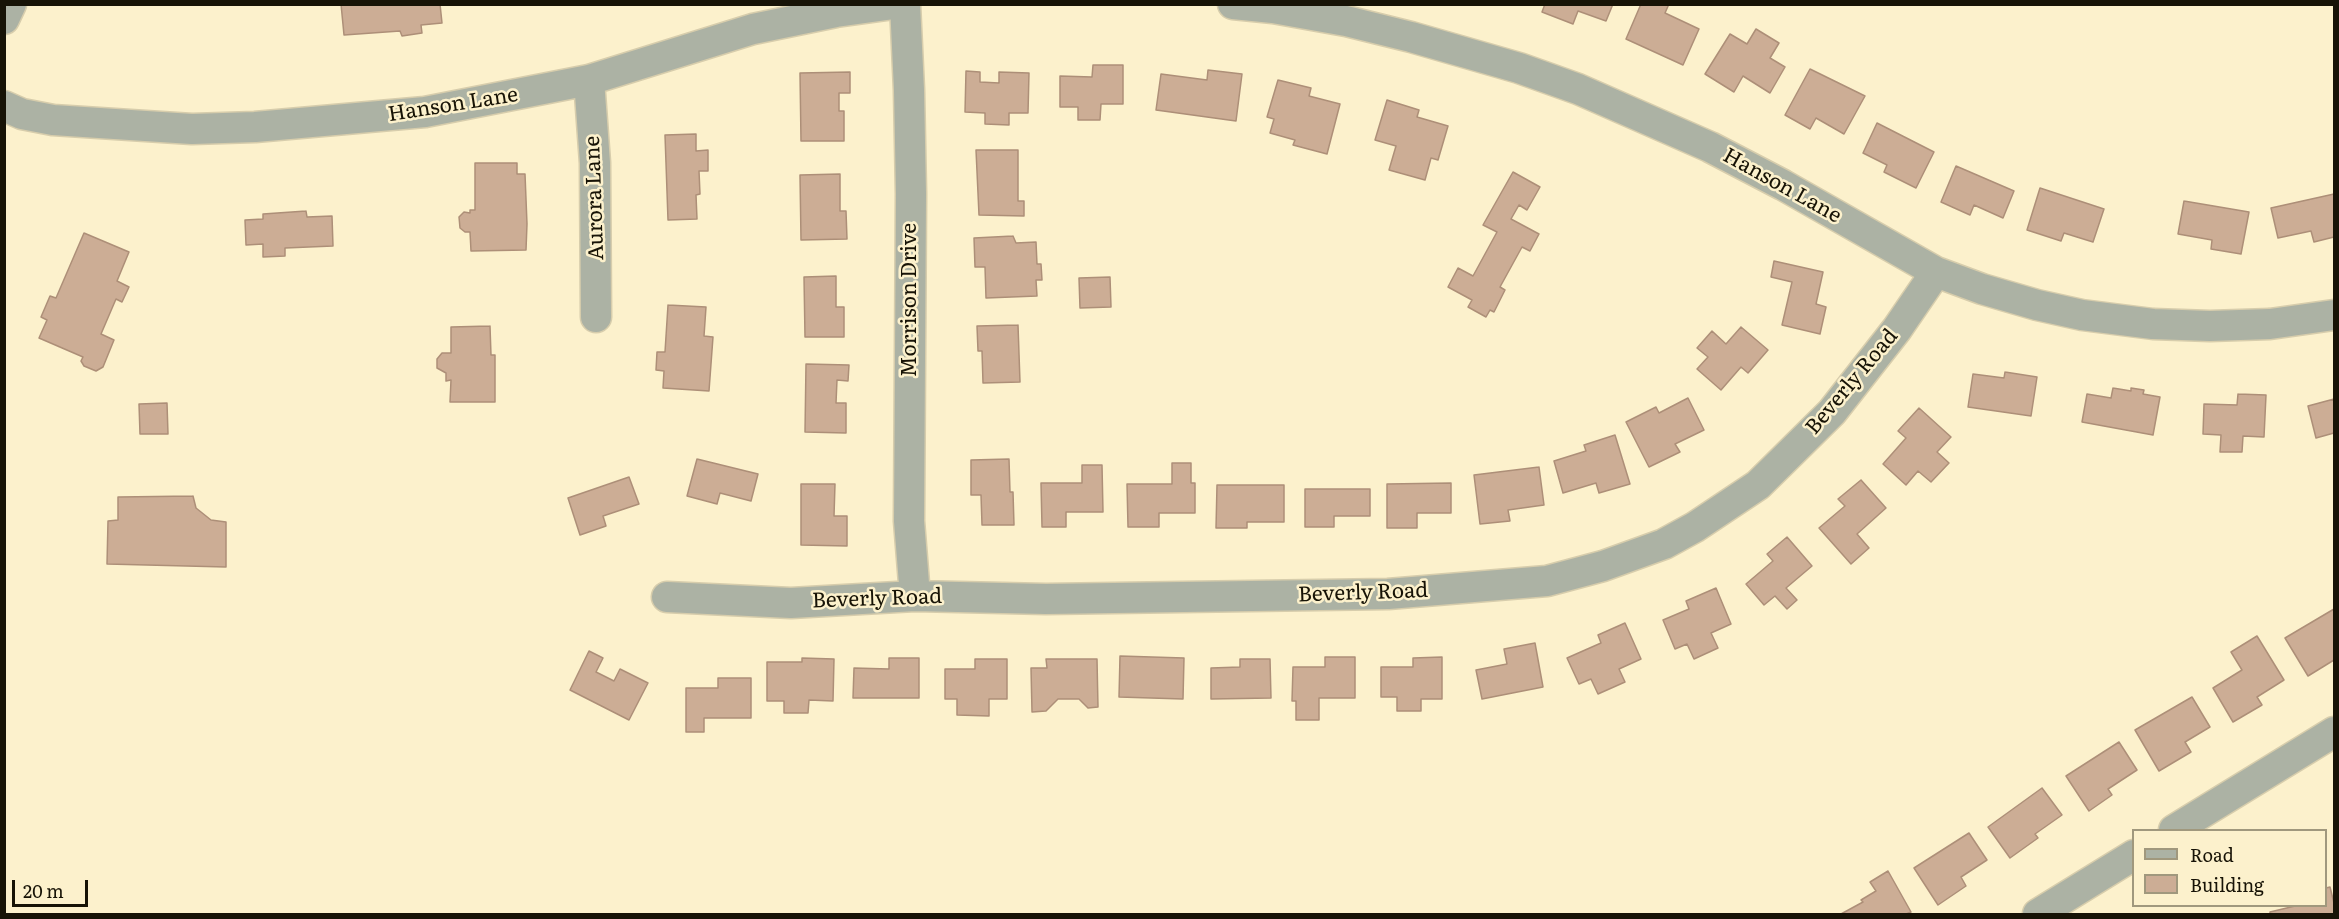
<!DOCTYPE html>
<style>
body{margin:0}
#map{position:relative;width:2339px;height:919px;overflow:hidden;background:#fcf1cc;font-family:Literata,serif}
canvas{display:block}
.frame{position:absolute;inset:0;border:6px solid #171306;pointer-events:none}
.legend{position:absolute;left:2132px;top:829px;width:195px;height:78px;box-sizing:border-box;background:#fcf1cc;border:2px solid #a0987d;margin:0;padding:8px 10px;list-style:none;font-size:18px;color:#171306}
.legend li{display:flex;align-items:center;gap:12px;height:30px}
.legend b{width:30px;border:2px solid #a0987d}
.scale{position:absolute;left:12px;top:880px;width:76px;height:27px;box-sizing:border-box;border:3px solid #171306;border-top:0;padding-left:8px;font-size:18px;line-height:21px;white-space:nowrap;color:#171306;-webkit-text-stroke:4px #fcf1cc;paint-order:stroke}
</style>
<div id="map">
<canvas width="2339" height="919"></canvas>
<div class="frame"></div>
<ul class="legend">
<li><b style="height:8px;background:#acb2a4"></b>Road</li>
<li><b style="height:16px;background:#ccad95"></b>Building</li>
</ul>
<div class="scale">20 m</div>
</div>
<script>
const c = document.querySelector('canvas').getContext('2d');
c.lineJoin = 'round';
function fillPath(path, color) {
  c.fillStyle = color;
  c.fill(path, 'evenodd');
}
function toPath(rows) {
  const path = new Path2D();
  for (const r of rows) {
    path.moveTo(r[0], r[1]);
    for (let i = 2; i < r.length; i += 2) path.lineTo(r[i], r[i + 1]);
  }
  return path;
}
function strokePath(path, color, width, dash) {
  c.strokeStyle = color;
  c.lineWidth = width;
  c.lineCap = dash ? 'butt' : 'round';
  c.setLineDash(dash || []);
  c.stroke(path);
}
function drawText(font, color, halo, rows, align = 'center') {
  c.font = font + ' Literata,serif';
  c.lineWidth = 5;
  c.setLineDash([]);
  c.textBaseline = 'middle';
  c.strokeStyle = halo;
  c.fillStyle = color;
  for (const [text, x, y, turn = 0] of rows) {
    c.save();
    c.translate(x, y);
    c.rotate((+turn || 0) * Math.PI / 180);
    c.textAlign = isNaN(turn) ? turn : align;
    if (halo) c.strokeText(text, 0, 0);
    c.fillText(text, 0, 0);
    c.restore();
  }
}
const building = toPath([
 [341,4,440,4,442,23,421,25,422,33,402,36,400,31,344,35,341,4],
 [1545,4,1613,4,1606,21,1578,11,1573,24,1542,12,1545,4],
 [1641,4,1669,4,1665,13,1699,29,1683,65,1626,39,1641,4],
 [1756,29,1779,43,1770,58,1785,67,1770,93,1743,76,1734,92,1705,74,1730,34,1747,44,1756,29],
 [1093,65,1123,65,1123,104,1101,104,1100,120,1078,120,1078,107,1060,107,1060,76,1092,77,1093,65],
 [1810,69,1865,96,1844,134,1816,118,1810,129,1785,115,1810,69],
 [1208,70,1242,74,1236,121,1156,110,1161,74,1207,80,1208,70],
 [966,71,980,72,980,82,999,83,999,72,1029,73,1028,113,1009,113,1009,125,985,124,985,113,965,112,966,71],
 [850,72,850,93,839,93,839,111,844,111,844,141,801,141,800,73,850,72],
 [1278,80,1311,88,1309,96,1340,104,1327,154,1293,145,1295,140,1270,133,1274,119,1267,117,1278,80],
 [1387,100,1419,110,1417,117,1448,126,1438,160,1431,158,1425,180,1389,170,1396,146,1375,140,1387,100],
 [1877,123,1934,152,1916,188,1884,172,1887,165,1863,153,1877,123],
 [696,134,696,151,708,150,708,171,699,171,700,194,696,195,697,219,668,220,665,135,696,134],
 [976,150,1018,150,1018,201,1024,201,1024,216,979,215,976,150],
 [475,163,517,163,517,174,525,174,527,224,526,250,471,251,470,232,465,232,460,228,459,217,464,212,470,213,470,210,475,210,475,163],
 [1956,166,2014,191,2003,218,1974,205,1970,215,1941,202,1956,166],
 [1513,172,1540,187,1527,210,1519,205,1511,219,1539,234,1530,251,1522,247,1500,287,1505,290,1494,312,1490,310,1486,317,1468,307,1472,300,1448,287,1458,268,1473,276,1497,232,1483,225,1513,172],
 [840,174,840,211,846,211,847,239,801,240,800,175,840,174],
 [2040,188,2104,209,2093,242,2064,233,2061,241,2027,230,2040,188],
 [2334,194,2334,237,2314,242,2311,231,2278,238,2271,208,2334,194],
 [2184,201,2249,212,2241,254,2211,249,2212,240,2178,234,2184,201],
 [306,211,307,217,332,216,333,246,285,248,285,256,263,257,263,244,246,245,245,220,263,219,263,214,306,211],
 [84,233,129,252,117,281,129,287,122,302,116,299,101,334,114,340,103,367,96,371,84,366,81,361,83,357,39,338,47,320,41,317,50,296,56,298,84,233],
 [1013,236,1016,243,1036,242,1037,264,1041,264,1042,280,1036,280,1037,296,986,298,985,267,975,267,974,238,1013,236],
 [1774,261,1823,272,1816,304,1826,307,1820,334,1782,325,1792,282,1771,277,1774,261],
 [836,276,836,307,844,307,844,337,805,337,804,277,836,276],
 [1110,277,1111,307,1080,308,1079,278,1110,277],
 [668,305,706,307,704,336,713,337,709,391,663,388,664,371,656,370,657,352,665,352,668,305],
 [1018,325,1020,382,983,383,982,351,978,351,977,326,1018,325],
 [490,326,491,355,495,355,495,402,450,402,451,380,446,381,446,373,437,368,437,359,442,353,451,353,451,327,490,326],
 [1741,327,1768,350,1748,373,1741,367,1721,390,1697,369,1708,357,1697,348,1712,331,1726,344,1741,327],
 [806,364,849,365,848,381,837,380,836,403,846,403,846,433,805,432,806,364],
 [2005,372,2037,377,2031,416,1968,407,1973,374,2004,378,2005,372],
 [2113,388,2131,391,2131,388,2144,390,2143,394,2160,397,2153,435,2082,422,2087,394,2111,398,2113,388],
 [2238,394,2266,395,2264,437,2243,436,2242,452,2220,452,2221,435,2203,434,2204,404,2237,405,2238,394],
 [1688,398,1704,430,1675,444,1680,452,1649,467,1626,422,1656,407,1659,413,1688,398],
 [2334,399,2334,433,2316,438,2308,406,2334,399],
 [167,403,168,434,140,434,139,404,167,403],
 [1919,408,1951,437,1937,452,1949,463,1931,482,1918,471,1906,485,1883,464,1906,438,1898,431,1919,408],
 [1615,435,1630,484,1599,493,1596,483,1563,493,1554,461,1586,451,1584,445,1615,435],
 [697,459,758,474,751,501,720,493,717,504,687,496,697,459],
 [1009,459,1010,492,1013,492,1014,525,982,525,981,495,971,495,971,460,1009,459],
 [1172,463,1191,463,1191,483,1195,483,1195,513,1159,513,1159,527,1128,527,1127,484,1172,484,1172,463],
 [1082,465,1102,465,1103,512,1066,512,1066,527,1042,527,1041,483,1082,483,1082,465],
 [1539,467,1544,505,1508,510,1510,521,1480,524,1474,475,1539,467],
 [629,477,639,504,603,516,606,526,580,535,568,498,629,477],
 [1861,480,1886,508,1857,534,1869,548,1851,564,1819,528,1845,506,1838,499,1861,480],
 [1451,483,1451,513,1417,513,1417,528,1387,528,1387,484,1451,483],
 [801,484,835,484,834,516,847,516,847,546,801,545,801,484],
 [1217,485,1284,485,1284,522,1247,522,1247,528,1216,528,1217,485],
 [1305,489,1370,489,1370,516,1334,516,1334,527,1305,527,1305,489],
 [193,496,196,508,211,520,226,522,226,567,107,564,108,521,118,520,118,497,193,496],
 [1787,537,1812,566,1786,588,1797,600,1787,609,1775,596,1764,605,1746,584,1773,561,1767,554,1787,537],
 [1716,588,1731,624,1711,633,1718,648,1694,659,1687,644,1675,649,1663,620,1689,609,1686,601,1716,588],
 [2334,609,2334,660,2308,676,2285,638,2334,609],
 [1625,623,1641,659,1619,669,1625,682,1598,694,1591,679,1579,684,1567,658,1601,643,1598,635,1625,623],
 [2257,636,2284,680,2257,697,2262,705,2233,722,2213,688,2242,670,2231,652,2257,636],
 [1535,643,1543,687,1482,699,1476,670,1507,664,1504,649,1535,643],
 [589,651,603,658,596,672,614,681,620,669,648,683,629,720,570,690,589,651],
 [1120,656,1184,658,1183,699,1119,697,1120,656],
 [1325,657,1355,657,1355,698,1319,698,1319,720,1296,720,1296,701,1292,701,1293,667,1325,667,1325,657],
 [1442,657,1442,699,1421,699,1421,711,1397,711,1397,697,1381,697,1381,667,1413,667,1413,658,1442,657],
 [802,658,834,659,833,701,809,700,808,713,784,713,784,701,767,701,767,662,802,662,802,658],
 [889,658,919,658,919,698,853,698,854,668,889,669,889,658],
 [975,659,1007,659,1007,699,989,699,989,716,957,715,957,699,945,699,945,669,975,669,975,659],
 [1046,659,1097,659,1098,707,1088,708,1079,699,1058,699,1046,711,1032,712,1031,668,1047,668,1046,659],
 [1240,659,1270,659,1271,698,1211,699,1211,668,1240,667,1240,659],
 [718,678,751,678,751,718,704,718,704,732,686,732,686,688,718,688,718,678],
 [2192,697,2210,727,2185,742,2191,752,2159,771,2135,730,2192,697],
 [2119,742,2137,770,2108,789,2112,795,2089,811,2066,776,2119,742],
 [2042,788,2062,815,2035,834,2038,838,2010,858,1988,827,2042,788],
 [1969,833,1987,860,1961,877,1966,886,1938,905,1914,868,1969,833],
 [1888,871,1911,912,1906,914,1841,914,1863,902,1861,900,1876,891,1870,882,1888,871],
 [2330,887,2334,903,2334,914,2270,914,2270,912,2295,906,2326,906,2326,888,2330,887]
]);
fillPath(building, '#ccad95');
strokePath(building, '#ad8f78', 1.5);
const minor = toPath([
 [905,4,909,90,911,194,909,521,915,596],
 [1233,4,1273,8,1346,21,1411,37,1519,68,1578,89,1710,147,1783,185,1936,272,1982,289,2037,305,2082,315,2153,324,2210,326,2270,324,2334,315],
 [4,19,11,4],
 [589,80,595,163,596,317],
 [4,106,22,114,53,120,192,129,255,127,425,112,589,80,753,29,836,12,894,4],
 [667,597,791,603,915,596,1046,599,1388,594,1547,581,1603,566,1664,544,1695,527,1758,485,1832,412,1897,329,1936,272],
 [2174,830,2334,732],
 [2038,914,2134,855]
]);
strokePath(minor, '#d7cdac', 33);
strokePath(minor, '#acb2a4', 30);
drawText('21px', '#171306', '#fcf1cc', [
 ["Hanson Lane",453,105,-9],
 ["Hanson Lane",1782,186,29],
 ["Aurora Lane",595,198,-92],
 ["Morrison Drive",910,300,-90],
 ["Beverly Road",1852,382,-50],
 ["Beverly Road",1363,593,-2],
 ["Beverly Road",877,599,-2]
]);
</script>
